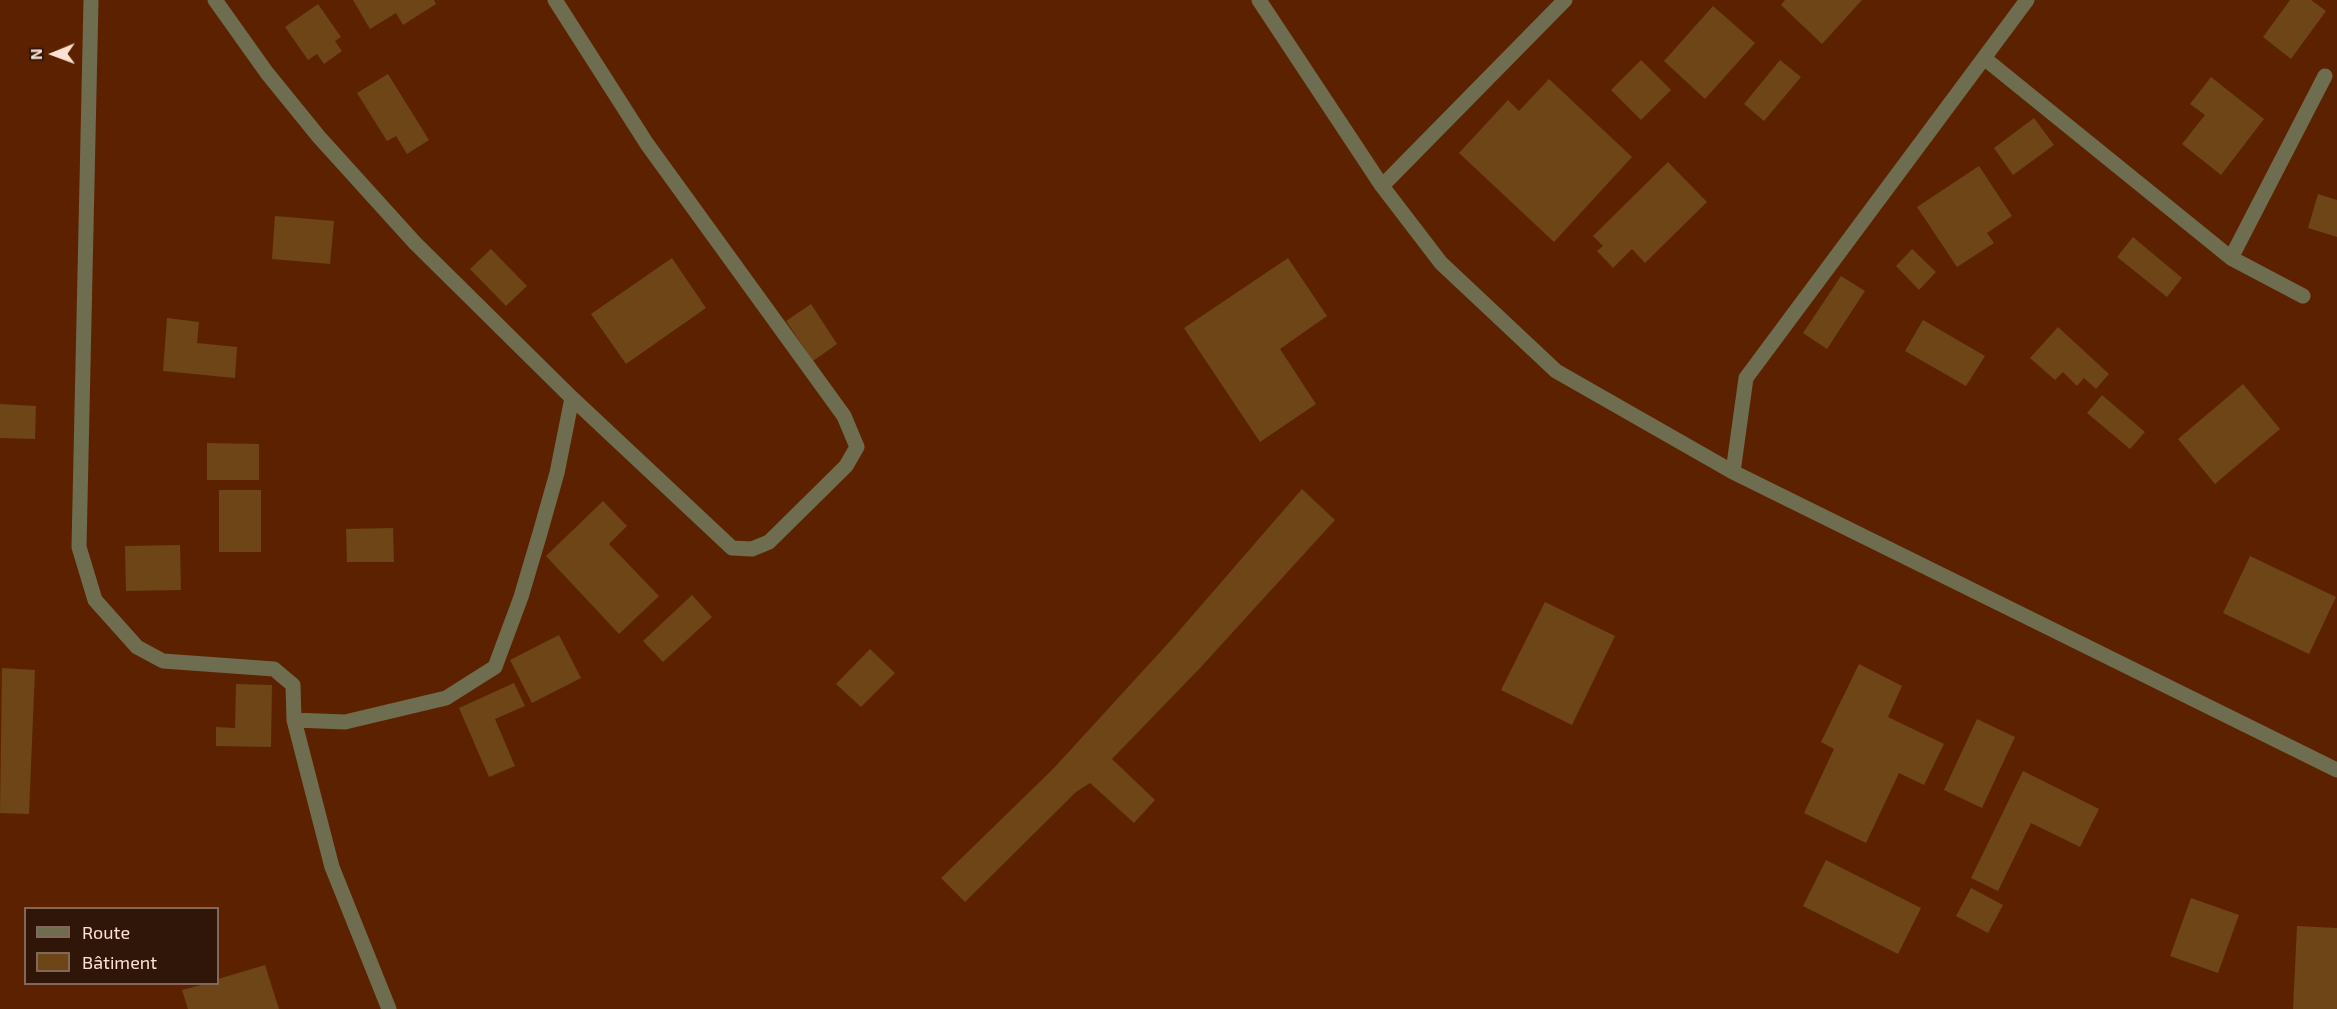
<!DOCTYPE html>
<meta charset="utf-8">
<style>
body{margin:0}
#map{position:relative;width:2337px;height:1009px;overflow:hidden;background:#5c2200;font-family:"Exo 2",sans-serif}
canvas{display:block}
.legend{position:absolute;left:24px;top:907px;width:195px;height:78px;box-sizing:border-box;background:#301608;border:2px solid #836759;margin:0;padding:8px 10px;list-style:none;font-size:18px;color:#ffe1d3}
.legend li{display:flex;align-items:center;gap:12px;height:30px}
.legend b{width:30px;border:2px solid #836759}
.north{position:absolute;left:24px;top:24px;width:60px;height:60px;-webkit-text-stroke:4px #301608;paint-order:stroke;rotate:269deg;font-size:16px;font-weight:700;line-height:24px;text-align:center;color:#ffe1d3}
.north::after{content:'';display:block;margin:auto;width:21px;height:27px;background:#ffe1d3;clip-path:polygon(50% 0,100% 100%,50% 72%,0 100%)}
</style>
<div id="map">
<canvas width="2337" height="1009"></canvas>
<ul class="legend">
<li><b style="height:8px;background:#6e6d50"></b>Route</li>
<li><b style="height:16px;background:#6d4516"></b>Bâtiment</li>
</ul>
<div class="north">N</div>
</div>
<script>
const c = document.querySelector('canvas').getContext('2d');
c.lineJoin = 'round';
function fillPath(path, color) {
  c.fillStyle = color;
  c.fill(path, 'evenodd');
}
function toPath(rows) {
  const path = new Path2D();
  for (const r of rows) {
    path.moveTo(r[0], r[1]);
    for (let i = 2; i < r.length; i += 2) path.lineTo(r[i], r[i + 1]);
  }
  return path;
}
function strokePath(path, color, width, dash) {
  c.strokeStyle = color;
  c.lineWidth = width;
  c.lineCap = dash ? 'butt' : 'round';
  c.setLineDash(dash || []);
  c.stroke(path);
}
fillPath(toPath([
 [353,0,434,0,436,4,403,25,396,13,370,29],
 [1785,0,1862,0,1822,44,1781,5],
 [2290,0,2311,0,2326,11,2291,59,2263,37],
 [318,4,341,37,335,41,342,51,324,64,317,54,308,60,285,27],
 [1713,6,1755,43,1705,99,1664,61],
 [1641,60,1671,90,1641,120,1611,90],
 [1780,60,1801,77,1764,121,1744,104],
 [388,74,429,140,407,154,396,136,387,141,357,93],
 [2211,77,2264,119,2221,175,2182,144,2205,115,2190,104],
 [1549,79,1632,157,1554,242,1459,153,1508,100,1519,111],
 [2034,118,2054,145,2013,175,1994,148],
 [1668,162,1707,202,1645,263,1632,249,1613,268,1597,251,1603,246,1593,236],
 [1979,166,2012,216,1987,233,1994,243,1957,267,1917,207],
 [2318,194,2337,200,2337,237,2308,228],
 [275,216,334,221,330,264,272,259],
 [2133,237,2182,278,2167,297,2117,257],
 [491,249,527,286,506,306,470,269],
 [1912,249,1936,272,1919,290,1896,266],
 [672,258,706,308,626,364,591,314],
 [1288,258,1327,316,1280,349,1316,404,1260,442,1184,328],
 [1841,276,1865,291,1827,349,1803,333],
 [811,304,837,344,813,361,786,321],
 [167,318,199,322,197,343,237,347,235,378,163,371],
 [1923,320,1985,356,1966,386,1905,351],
 [2058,327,2109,374,2096,389,2084,378,2077,386,2063,372,2055,380,2030,358],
 [2243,384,2280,429,2215,484,2178,439],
 [2102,395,2145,432,2130,449,2087,413],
 [0,404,36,406,35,439,0,438],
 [207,443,259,444,259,480,207,480],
 [1302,489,1335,520,1201,667,1112,759,1155,800,1134,823,1090,783,1076,792,965,902,941,878,1053,769,1172,639],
 [219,490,261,490,261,552,219,552],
 [603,501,627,526,609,544,659,596,619,634,546,556],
 [393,528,394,562,347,562,346,529],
 [180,545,181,590,126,591,125,546],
 [2250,556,2336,597,2309,654,2223,613],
 [692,595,712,617,663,662,643,641],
 [1545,602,1615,636,1572,725,1501,690],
 [559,635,581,678,532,703,510,660],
 [870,649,895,673,861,707,836,684],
 [1859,664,1902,686,1888,717,1944,744,1924,785,1899,773,1866,843,1804,813,1834,749,1821,742],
 [2,668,35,670,29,814,0,813],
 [514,683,525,706,495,719,515,766,489,777,459,708],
 [236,684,272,685,271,747,216,746,216,727,235,728],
 [1977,719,2015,737,1982,808,1944,790],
 [2023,771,2099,809,2080,847,2031,823,1998,891,1971,878],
 [1826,860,1921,908,1898,954,1803,906],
 [1971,888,2003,905,1988,933,1956,916],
 [2191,898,2239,915,2218,973,2170,956],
 [2297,926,2337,928,2337,1009,2293,1009],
 [265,965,279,1009,188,1009,182,990,205,984,218,984,218,979]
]), '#6d4516');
strokePath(toPath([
 [91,0,79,547,95,600,137,647,163,661,274,669,293,685,294,720,332,867,389,1009],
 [215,0,267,73,319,137,415,243,572,398,732,548,752,549,769,542,846,466,857,447,844,416,647,144,555,0],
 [1259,0,1382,186,1441,263,1556,371,1733,472,2337,770],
 [1984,58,2231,258,2303,296],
 [1382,186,1565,0],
 [2231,258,2325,76],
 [1733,472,1746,378,2027,0],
 [294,720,345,722,446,698,495,667,521,597,540,533,557,473,572,398]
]), '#6e6d50', 15);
</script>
